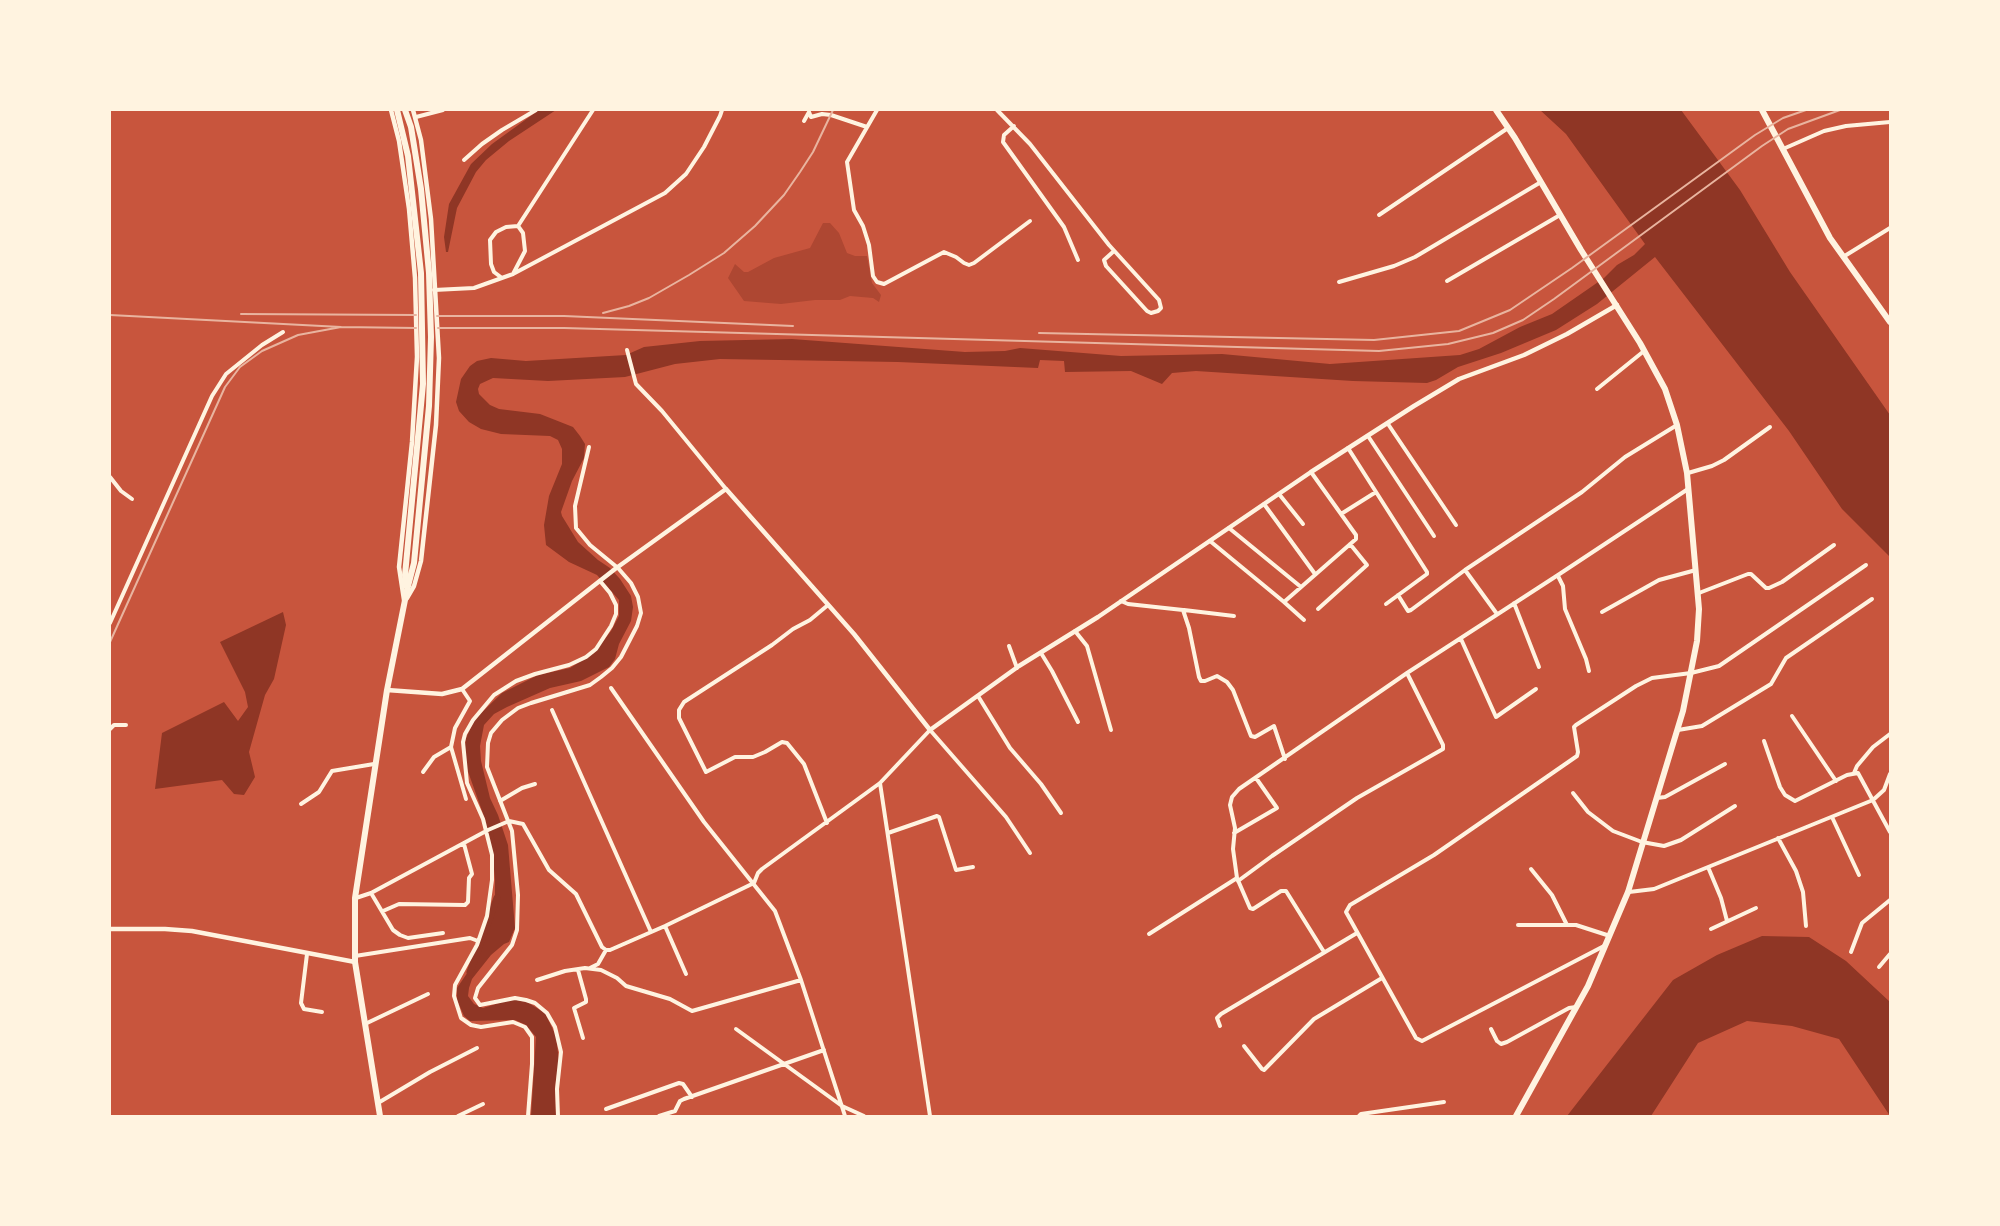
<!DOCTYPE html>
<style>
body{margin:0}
#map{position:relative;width:2000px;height:1226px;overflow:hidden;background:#c8553d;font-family:Lora,serif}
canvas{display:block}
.frame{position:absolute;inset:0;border:111px solid #fff3e0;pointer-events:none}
</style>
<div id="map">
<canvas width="2000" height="1226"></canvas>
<div class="frame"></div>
</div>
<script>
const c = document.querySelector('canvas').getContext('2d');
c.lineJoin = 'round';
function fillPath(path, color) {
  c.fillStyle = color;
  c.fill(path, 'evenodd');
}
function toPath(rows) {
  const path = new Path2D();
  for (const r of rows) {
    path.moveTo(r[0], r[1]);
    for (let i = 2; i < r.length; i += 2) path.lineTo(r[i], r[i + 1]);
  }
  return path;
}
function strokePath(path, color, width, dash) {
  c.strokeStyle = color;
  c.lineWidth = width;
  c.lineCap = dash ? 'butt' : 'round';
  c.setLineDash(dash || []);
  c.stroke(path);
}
fillPath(toPath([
 [823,223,830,223,839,233,847,253,855,256,867,256,872,283,881,295,879,302,873,298,850,296,840,300,815,300,781,304,744,301,728,278,735,264,744,272,748,272,774,258,810,248]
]), '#ae4732');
fillPath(toPath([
 [539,110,556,110,509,141,486,160,476,172,457,208,448,252,446,252,444,237,449,204,471,164,492,144],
 [1540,110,1681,110,1740,190,1790,272,1890,415,1890,557,1842,509,1789,431,1655,257,1597,304,1556,330,1501,353,1458,367,1436,380,1427,383,1353,381,1196,371,1172,373,1162,384,1131,371,1065,372,1064,361,1040,360,1038,368,898,362,720,359,675,364,625,377,548,381,493,378,480,384,478,389,479,394,490,405,499,409,540,414,573,427,580,436,585,444,584,458,572,481,561,512,562,516,578,542,598,560,610,568,620,579,631,596,633,607,631,621,619,644,615,659,609,667,581,681,550,688,507,707,494,714,484,725,480,746,481,761,490,798,498,815,508,845,515,928,509,942,504,944,491,955,472,979,469,988,468,996,474,1004,483,1008,512,999,527,1002,545,1013,556,1036,559,1061,555,1087,556,1116,531,1116,536,1037,526,1025,515,1020,470,1021,464,1016,457,1000,457,988,474,963,495,911,495,880,491,836,466,766,464,752,466,738,475,719,502,693,538,675,570,668,594,653,611,631,619,616,619,600,597,575,569,562,546,545,544,525,549,496,562,464,562,449,558,440,550,436,501,434,481,429,469,422,459,411,456,402,461,379,470,366,477,361,491,358,526,361,626,355,644,347,700,341,792,339,965,352,1005,351,1020,348,1121,356,1222,354,1330,364,1460,355,1479,349,1520,327,1552,314,1604,278,1617,265,1634,255,1645,244,1566,134],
 [283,612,286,625,274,679,265,695,249,752,255,777,244,795,234,794,222,780,155,789,162,733,224,702,238,721,248,707,245,692,220,642],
 [1762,936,1809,937,1846,961,1890,1002,1890,1116,1839,1039,1792,1026,1747,1021,1698,1043,1651,1116,1567,1116,1673,980,1717,955]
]), '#8f3625');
strokePath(toPath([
 [488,824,494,857],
 [470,972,497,898]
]), '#8f3625', 7);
strokePath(toPath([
 [877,110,847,162,854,210,863,226,869,245,873,276,877,282,884,284,944,252,956,257,964,263,969,265,974,263,1030,221],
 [997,110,1030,144,1109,245,1159,300,1161,308,1158,311,1151,313,1147,311,1106,266,1104,260,1114,251],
 [809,112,811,117,822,114,831,115,867,127],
 [416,117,443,110],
 [804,121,809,112],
 [1014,126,1004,135,1003,142,1064,227,1078,260],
 [1783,149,1824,131,1846,126,1890,122],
 [464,160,482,144,502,130,536,110],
 [1379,215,1508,128],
 [518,226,593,110],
 [1843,257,1890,228],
 [513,274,525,251,523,233,518,226],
 [502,278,494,272,491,264,490,240,496,232,506,227,518,226],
 [1447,281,1560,215],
 [1339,282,1394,266,1415,257,1541,182],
 [434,290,474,288,513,274,665,193,686,174,704,147,720,116,722,110],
 [627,350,636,384,662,411,726,489],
 [1597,389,1644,351],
 [1388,424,1456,525],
 [1368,436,1434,536],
 [1348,448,1427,572,1427,574,1386,604],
 [1688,473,1712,466,1724,460,1770,427],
 [110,477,121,491,132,499],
 [1279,494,1303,524],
 [1264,504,1315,574],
 [1341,514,1376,492],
 [1229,528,1301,587],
 [1210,541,1284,602,1356,539,1356,535,1311,472],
 [1465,570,1497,614],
 [1558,576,1563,586,1565,609,1586,659,1589,671],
 [1699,593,1748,574,1751,574,1766,588,1769,588,1782,582,1834,545],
 [1398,595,1408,611,1411,610,1465,570,1582,492,1625,457,1677,425],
 [1121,601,1128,604,1183,610,1189,628,1199,677,1201,681,1205,681,1217,676,1227,682,1233,690,1251,736,1255,737,1274,726,1285,759],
 [1284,602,1304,620],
 [1514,603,1539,667],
 [1318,609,1367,565,1350,544],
 [1184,610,1234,616],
 [1602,612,1659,580,1696,570],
 [110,623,212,396,226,374,262,345,283,332],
 [1075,631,1087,646,1111,730],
 [1461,639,1496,717,1536,689],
 [1009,646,1017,668],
 [1041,653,1052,671,1078,722],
 [611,688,704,822,775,911,801,980,845,1116],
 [462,689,470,701,455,728,451,747,466,799],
 [978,696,1010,748,1041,784,1061,813],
 [552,710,651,932],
 [1792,716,1836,781],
 [110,729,114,725,126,725],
 [1678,730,1702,726,1771,684,1786,658,1872,599],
 [1764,741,1780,787,1785,795,1795,801,1847,775,1858,773,1890,832],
 [423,772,434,757,451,747],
 [1854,773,1857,766,1873,747,1890,734],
 [880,783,930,1116],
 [1573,793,1588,812,1613,831,1642,842,1664,846,1681,840,1735,806],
 [1657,798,1665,797,1725,764],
 [500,801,522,788,535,784],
 [301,804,319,792,332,771,374,764],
 [1832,817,1859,875],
 [509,821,523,824,549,870,576,894,602,947,606,950,610,950,665,926,754,883,758,873,762,869,880,783,930,730,1006,817,1030,853],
 [827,823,804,764,787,743,782,742,765,752,753,757,735,757,706,772,679,718,679,710,684,702,772,645,793,629,810,620,828,605],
 [888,833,937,816,939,817,956,870,973,867],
 [1234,833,1277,808,1256,778],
 [1778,838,1796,871,1803,892,1806,926],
 [1708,867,1721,898,1727,921],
 [1531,869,1552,895,1567,925],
 [1238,881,1272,856,1357,798,1443,749,1443,745,1407,673],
 [1629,892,1654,889,1873,800,1884,790,1890,774],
 [371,893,393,930,400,935,408,938,443,933],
 [356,898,371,893,488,830,509,821],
 [383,911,399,904,465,905,468,902,469,878,472,874,464,844],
 [1518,925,1576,925,1610,936],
 [665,926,686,974],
 [1711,929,1756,908],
 [1149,934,1237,878],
 [1604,946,1422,1041,1416,1038,1346,912,1350,905,1434,855,1577,756,1578,752,1574,727,1576,725,1636,686,1652,678,1691,673,1719,666,1866,565],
 [1324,952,1286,891,1281,891,1253,909,1250,908,1237,878,1233,849,1235,828,1230,805,1232,797,1239,789,1407,673,1558,575,1688,489],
 [1851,952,1862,923,1890,900],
 [307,954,301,1003,304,1009,322,1012],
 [355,956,470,938,478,941],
 [1879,967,1890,954],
 [590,968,598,964,606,950],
 [578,970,586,999,586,1002,574,1008,583,1038],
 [537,980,565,971,585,968,601,970,617,978,626,986,670,999,692,1011,801,980],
 [365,1024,428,994],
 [1220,1026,1217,1018,1221,1014,1357,933],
 [736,1029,842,1106,864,1116],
 [1491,1029,1497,1041,1501,1044,1507,1042,1569,1008,1576,1007],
 [1244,1046,1262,1069,1264,1070,1314,1019,1382,978],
 [378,1103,430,1072,477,1048],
 [606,1109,679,1083,683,1084,692,1097],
 [458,1116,483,1104],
 [528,1116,532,1064,532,1037,525,1027,513,1022,481,1027,471,1025,461,1018,454,996,455,985,477,945,487,916,492,880,492,855,483,819,467,783,463,742,465,734,473,720,494,695,516,681,535,674,569,665,586,657,596,649,611,626,616,614,616,605,610,593,600,581],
 [558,1116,557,1089,561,1052,555,1027,547,1013,535,1003,526,1000,515,998,480,1005,475,998,478,988,512,945,517,930,518,895,512,831,487,767,488,743,491,733,502,720,518,708,531,703,590,685,601,677,612,668,621,657,637,626,641,613,638,597,631,583,618,568,590,545,576,528,575,506,589,447],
 [659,1116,675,1111,680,1101,684,1099,824,1050],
 [1359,1116,1361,1114,1444,1102]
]), '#fff3e0', 4);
strokePath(toPath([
 [391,110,399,141,409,209,415,278,417,357,412,442,399,567,404,600],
 [407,598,414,586,421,561,436,425,439,358,431,219,421,140,413,110],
 [387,690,442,694,462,689,615,569,726,489,854,634,930,730,1019,666,1098,617,1311,472,1414,406,1459,379,1524,355,1567,334,1617,305],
 [110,929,165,929,192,931,355,962]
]), '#fff3e0', 4.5);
strokePath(toPath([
 [397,110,408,156,421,273,423,384,405,575,406,586],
 [1496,110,1515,138,1581,250,1640,343,1665,389,1677,425,1687,473,1699,609,1697,641,1683,711,1628,892,1588,986,1516,1116],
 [1762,110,1830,238,1890,322],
 [380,1116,355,962,355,898,387,690,407,590,414,563,429,406,431,337,429,273,421,189,411,127,405,110]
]), '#fff3e0', 6);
strokePath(toPath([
 [603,313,629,306,649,298,689,275,724,253,755,226,784,195,800,172,813,152,833,110],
 [241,314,416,315],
 [110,315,341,327,416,328],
 [437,316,564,316,793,326],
 [438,328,564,328,1379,351,1448,344,1493,333,1523,320,1554,299,1762,146,1788,129,1840,110],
 [1039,333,1374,340,1459,331,1510,310,1572,268,1755,135,1783,118,1806,110],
 [110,642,225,387,240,367,262,351,298,335,341,327]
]), '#e9b49f', 2);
</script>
